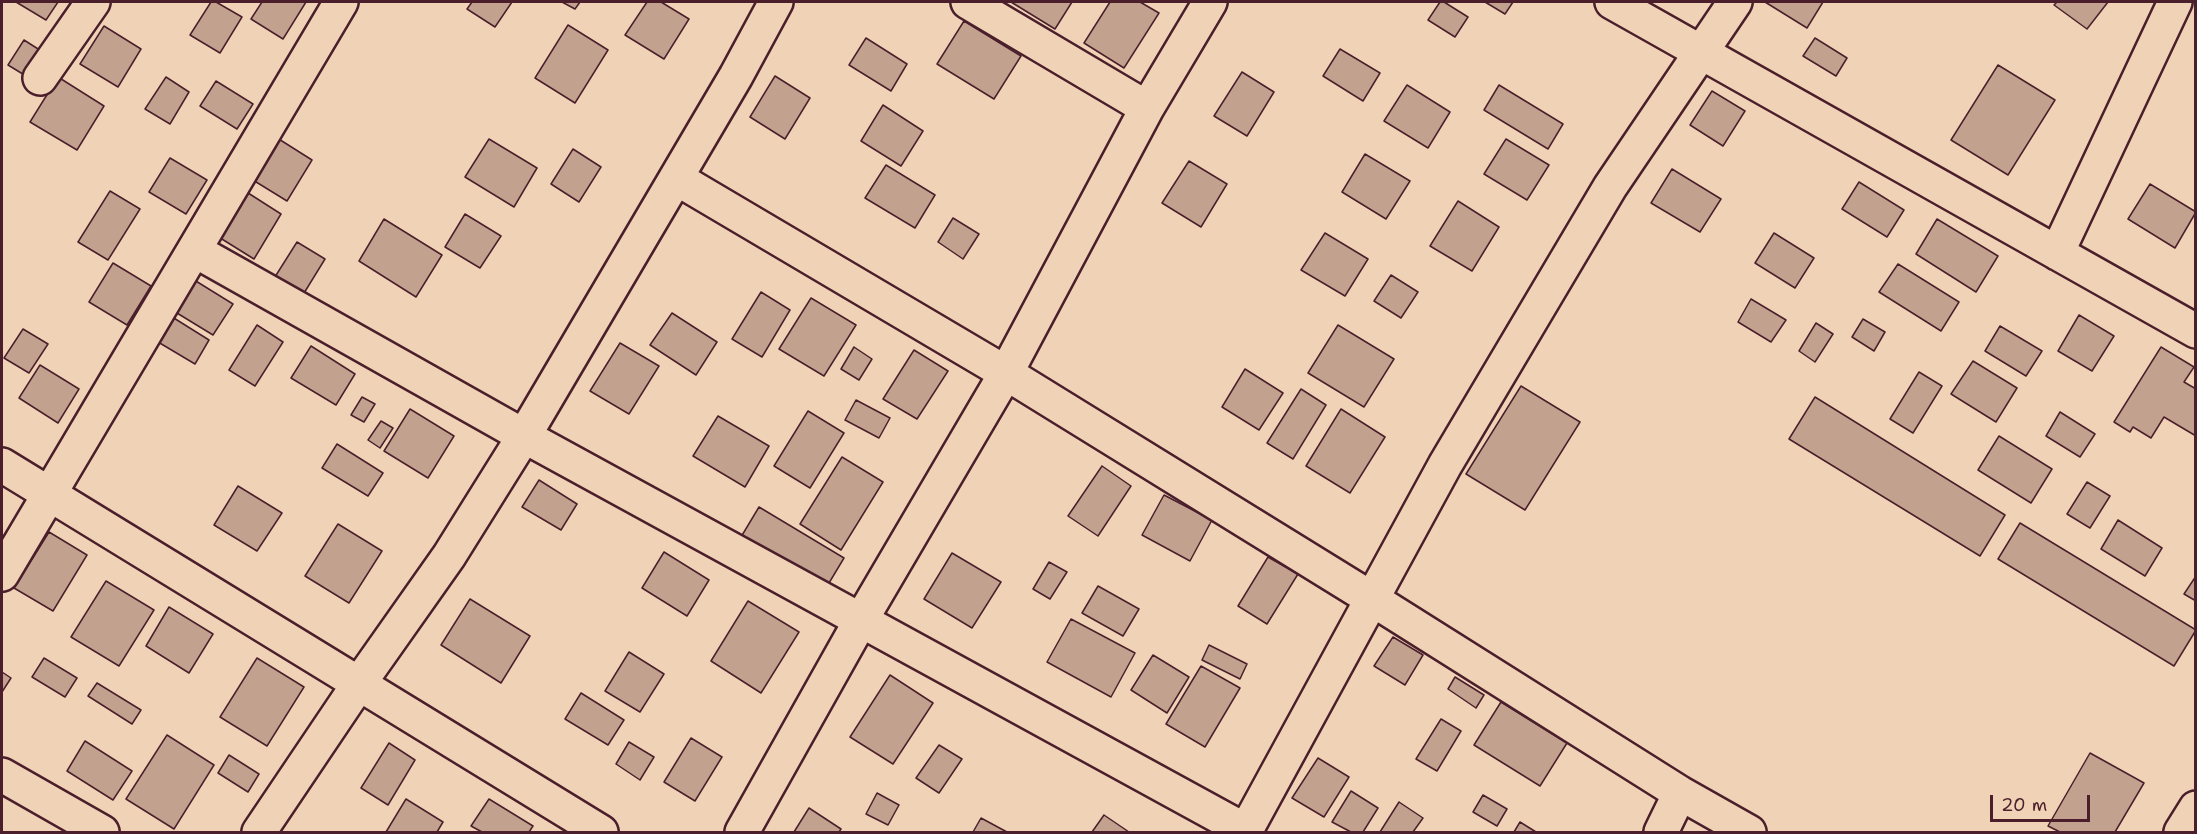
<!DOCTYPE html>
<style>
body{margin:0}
#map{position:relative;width:2197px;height:834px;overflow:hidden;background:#f0d3b6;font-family:"Shantell Sans",sans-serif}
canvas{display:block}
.frame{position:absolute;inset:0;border:3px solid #4a1f2b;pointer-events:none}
.scale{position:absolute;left:1990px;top:795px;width:100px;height:27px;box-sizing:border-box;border:3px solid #4a1f2b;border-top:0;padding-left:8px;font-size:18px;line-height:21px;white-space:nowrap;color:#4a1f2b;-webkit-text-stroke:4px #f0d3b6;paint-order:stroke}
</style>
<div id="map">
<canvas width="2197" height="834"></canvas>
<div class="frame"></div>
<div class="scale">20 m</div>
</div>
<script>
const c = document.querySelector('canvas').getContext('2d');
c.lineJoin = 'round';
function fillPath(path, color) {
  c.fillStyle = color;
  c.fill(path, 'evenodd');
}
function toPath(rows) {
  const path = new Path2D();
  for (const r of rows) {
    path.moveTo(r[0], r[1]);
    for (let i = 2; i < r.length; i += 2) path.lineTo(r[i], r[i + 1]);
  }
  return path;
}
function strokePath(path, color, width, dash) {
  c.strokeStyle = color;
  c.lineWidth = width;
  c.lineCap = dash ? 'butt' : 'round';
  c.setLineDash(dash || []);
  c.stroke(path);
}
const building = toPath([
 [16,2,58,2,46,20,16,2],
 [211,2,216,2,242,17,220,53,190,35,211,2],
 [262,2,306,2,283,39,251,19,262,2],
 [472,2,512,2,495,27,467,9,472,2],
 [562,2,580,2,575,9,562,2],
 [647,2,661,2,689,19,664,59,625,35,647,2],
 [1011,2,1072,2,1055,29,1011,2],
 [1110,2,1140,2,1159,13,1124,68,1084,43,1110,2],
 [1440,2,1444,2,1468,17,1455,37,1428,20,1440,2],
 [1485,2,1513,2,1505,14,1485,2],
 [1765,2,1823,2,1807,28,1765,2],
 [2057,2,2108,2,2087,29,2054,5,2057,2],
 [964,21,1021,56,994,99,937,64,964,21],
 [568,25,608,50,575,103,535,78,568,25],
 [104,26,141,49,118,87,80,64,104,26],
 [866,38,907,64,891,91,849,65,866,38],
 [1815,38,1847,58,1836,76,1803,56,1815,38],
 [24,40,46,54,31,79,8,65,24,40],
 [1340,49,1380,73,1363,101,1323,76,1340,49],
 [1998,65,2055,100,2008,175,1951,140,1998,65],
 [1242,72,1274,92,1247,136,1214,116,1242,72],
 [775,76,810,98,785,139,750,117,775,76],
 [58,77,104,106,77,150,30,122,58,77],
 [166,77,189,92,170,124,145,109,166,77],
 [216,81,253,104,237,129,200,106,216,81],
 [1407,85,1450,112,1428,148,1384,121,1407,85],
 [1499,85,1563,124,1548,149,1484,110,1499,85],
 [1712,91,1745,111,1723,146,1690,125,1712,91],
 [883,105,923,131,901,166,861,141,883,105],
 [274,136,312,160,287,201,248,177,274,136],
 [489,139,537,168,514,207,465,177,489,139],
 [1506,139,1549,165,1527,200,1484,174,1506,139],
 [573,149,601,167,579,202,551,184,573,149],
 [1365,154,1410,181,1386,219,1342,192,1365,154],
 [170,158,207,180,186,214,149,192,170,158],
 [1189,161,1227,184,1201,227,1162,203,1189,161],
 [886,165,935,195,915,228,865,198,886,165],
 [1672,169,1721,199,1700,232,1651,203,1672,169],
 [1859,182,1904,210,1887,237,1842,209,1859,182],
 [2150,184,2196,212,2175,248,2128,219,2150,184],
 [110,191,140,209,108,260,78,242,110,191],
 [245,191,281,214,254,259,217,236,245,191],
 [1458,201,1499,227,1472,271,1430,246,1458,201],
 [465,214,501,236,480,268,445,247,465,214],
 [953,218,979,234,963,259,938,242,953,218],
 [384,219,442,255,416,297,359,261,384,219],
 [1937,219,1998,256,1976,292,1916,254,1937,219],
 [1325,233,1368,259,1345,296,1301,270,1325,233],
 [1774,233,1814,258,1795,288,1755,263,1774,233],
 [297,242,325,259,301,298,273,280,297,242],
 [113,263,151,286,127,325,89,302,113,263],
 [1898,264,1959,302,1941,331,1879,292,1898,264],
 [1391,275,1418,292,1401,318,1374,301,1391,275],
 [191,278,233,304,213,335,172,310,191,278],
 [761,292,790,310,762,357,732,339,761,292],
 [811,298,856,325,824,376,779,349,811,298],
 [1751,299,1786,320,1771,342,1738,322,1751,299],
 [672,313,717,342,696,375,650,345,672,313],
 [169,315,209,340,195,364,153,339,169,315],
 [2079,315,2114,336,2092,371,2058,351,2079,315],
 [1863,319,1885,332,1874,351,1852,337,1863,319],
 [1816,323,1833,334,1815,362,1799,351,1816,323],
 [257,325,283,342,255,386,229,370,257,325],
 [1338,325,1394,359,1364,407,1308,373,1338,325],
 [2000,326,2042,351,2026,376,1985,351,2000,326],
 [23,329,48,344,29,373,4,358,23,329],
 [620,343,659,366,629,414,590,391,620,343],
 [311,346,355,374,336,405,291,378,311,346],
 [854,347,872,359,859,380,841,369,854,347],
 [2161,347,2194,367,2184,382,2196,389,2196,436,2164,417,2151,438,2133,427,2130,432,2114,422,2161,347],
 [914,350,948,371,917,419,883,399,914,350],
 [1973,361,2017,388,1996,422,1951,394,1973,361],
 [40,365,79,389,58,423,19,398,40,365],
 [1245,369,1283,393,1259,430,1222,407,1245,369],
 [1919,372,1942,386,1913,433,1890,419,1919,372],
 [1521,386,1580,422,1525,510,1466,474,1521,386],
 [1301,389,1326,405,1293,459,1267,443,1301,389],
 [362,397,375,404,364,422,351,415,362,397],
 [1815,397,2005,515,1980,556,1789,439,1815,397],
 [856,400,890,418,879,438,845,420,856,400],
 [410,409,454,436,428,478,384,451,410,409],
 [1341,409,1385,437,1350,493,1306,466,1341,409],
 [808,411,844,433,810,488,774,466,808,411],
 [2060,412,2095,434,2080,457,2046,436,2060,412],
 [718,416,769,446,745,487,693,456,718,416],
 [381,421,393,428,380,448,368,440,381,421],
 [1999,436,2052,469,2031,503,1978,470,1999,436],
 [337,444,383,473,368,496,322,468,337,444],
 [842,457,883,482,841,550,800,524,842,457],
 [1102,466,1131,486,1098,536,1068,516,1102,466],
 [539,480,577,504,561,530,522,507,539,480],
 [2087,482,2110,496,2090,528,2067,514,2087,482],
 [238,486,282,513,257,551,214,525,238,486],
 [1164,495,1212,520,1190,561,1142,535,1164,495],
 [759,507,844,558,826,588,741,537,759,507],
 [2118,520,2162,548,2145,576,2101,549,2118,520],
 [2020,523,2196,630,2174,666,1998,559,2020,523],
 [338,524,382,551,349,603,305,576,338,524],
 [49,532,87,555,53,611,14,588,49,532],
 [664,552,709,580,687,616,642,588,664,552],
 [952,553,1001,582,972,628,924,599,952,553],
 [1268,557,1298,574,1267,624,1238,606,1268,557],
 [1049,562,1067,572,1050,599,1033,589,1049,562],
 [2196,576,2196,601,2184,594,2196,576],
 [106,581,154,610,119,666,71,637,106,581],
 [1098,586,1139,609,1123,636,1082,613,1098,586],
 [470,599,530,636,501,683,441,645,470,599],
 [748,601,799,632,761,693,711,661,748,601],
 [169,607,213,634,189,673,146,646,169,607],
 [1071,619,1135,653,1111,697,1047,662,1071,619],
 [1393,637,1423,655,1405,685,1374,666,1393,637],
 [1209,645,1247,664,1240,679,1202,660,1209,645],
 [629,652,664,674,640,712,605,691,629,652],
 [1153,655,1189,677,1167,713,1131,690,1153,655],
 [44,658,77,678,65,697,32,677,44,658],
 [257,658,304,687,267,746,220,717,257,658],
 [1201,666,1240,688,1205,747,1166,724,1201,666],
 [2,672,11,678,2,692,2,672],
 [890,675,933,703,893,764,850,737,890,675],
 [1455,677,1484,695,1476,708,1448,689,1455,677],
 [97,683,141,710,132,724,88,696,97,683],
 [581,693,624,720,608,745,565,719,581,693],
 [1501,702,1567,743,1540,786,1474,745,1501,702],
 [1441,719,1461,731,1437,771,1416,759,1441,719],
 [167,735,214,765,174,829,126,799,167,735],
 [691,738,722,757,695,801,664,782,691,738],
 [85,741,132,771,113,800,67,771,85,741],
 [629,742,654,757,640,780,616,764,629,742],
 [389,743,415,760,388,805,361,788,389,743],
 [939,745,962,759,939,793,916,778,939,745],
 [2090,753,2144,783,2115,832,2060,832,2048,826,2090,753],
 [229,755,259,774,248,792,218,773,229,755],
 [1318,758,1349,777,1324,817,1292,798,1318,758],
 [1351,791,1378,808,1363,832,1351,832,1332,822,1351,791],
 [877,793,899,805,888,825,866,814,877,793],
 [1483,795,1507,809,1497,826,1473,812,1483,795],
 [406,799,443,822,437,832,386,832,406,799],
 [489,799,533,826,529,832,482,832,471,826,489,799],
 [1399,802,1423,818,1413,832,1380,832,1399,802],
 [809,808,841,829,839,832,794,832,809,808],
 [1104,815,1129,832,1092,832,1104,815],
 [981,818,1007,832,973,832,981,818],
 [1520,822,1536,832,1514,832,1520,822]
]);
fillPath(building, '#c2a18f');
strokePath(building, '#4a1f2b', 1.5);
const street = toPath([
 [968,2,1147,108],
 [1612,2,2196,331],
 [40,78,93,2],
 [676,178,1006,373,1372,599,1680,793,1749,832],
 [194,250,524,436,1248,832],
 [2057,253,2175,2],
 [2,465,601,832],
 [2,574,341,2],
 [2,775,102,832],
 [259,832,358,685,449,556,524,436,736,76,776,2],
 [742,832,861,620,1006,373,1147,108,1210,2],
 [1245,832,1445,465,1610,187,1735,2],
 [1661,832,1680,793],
 [2181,832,2196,808]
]);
strokePath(street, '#4a1f2b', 38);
strokePath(street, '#f0d3b6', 33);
</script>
